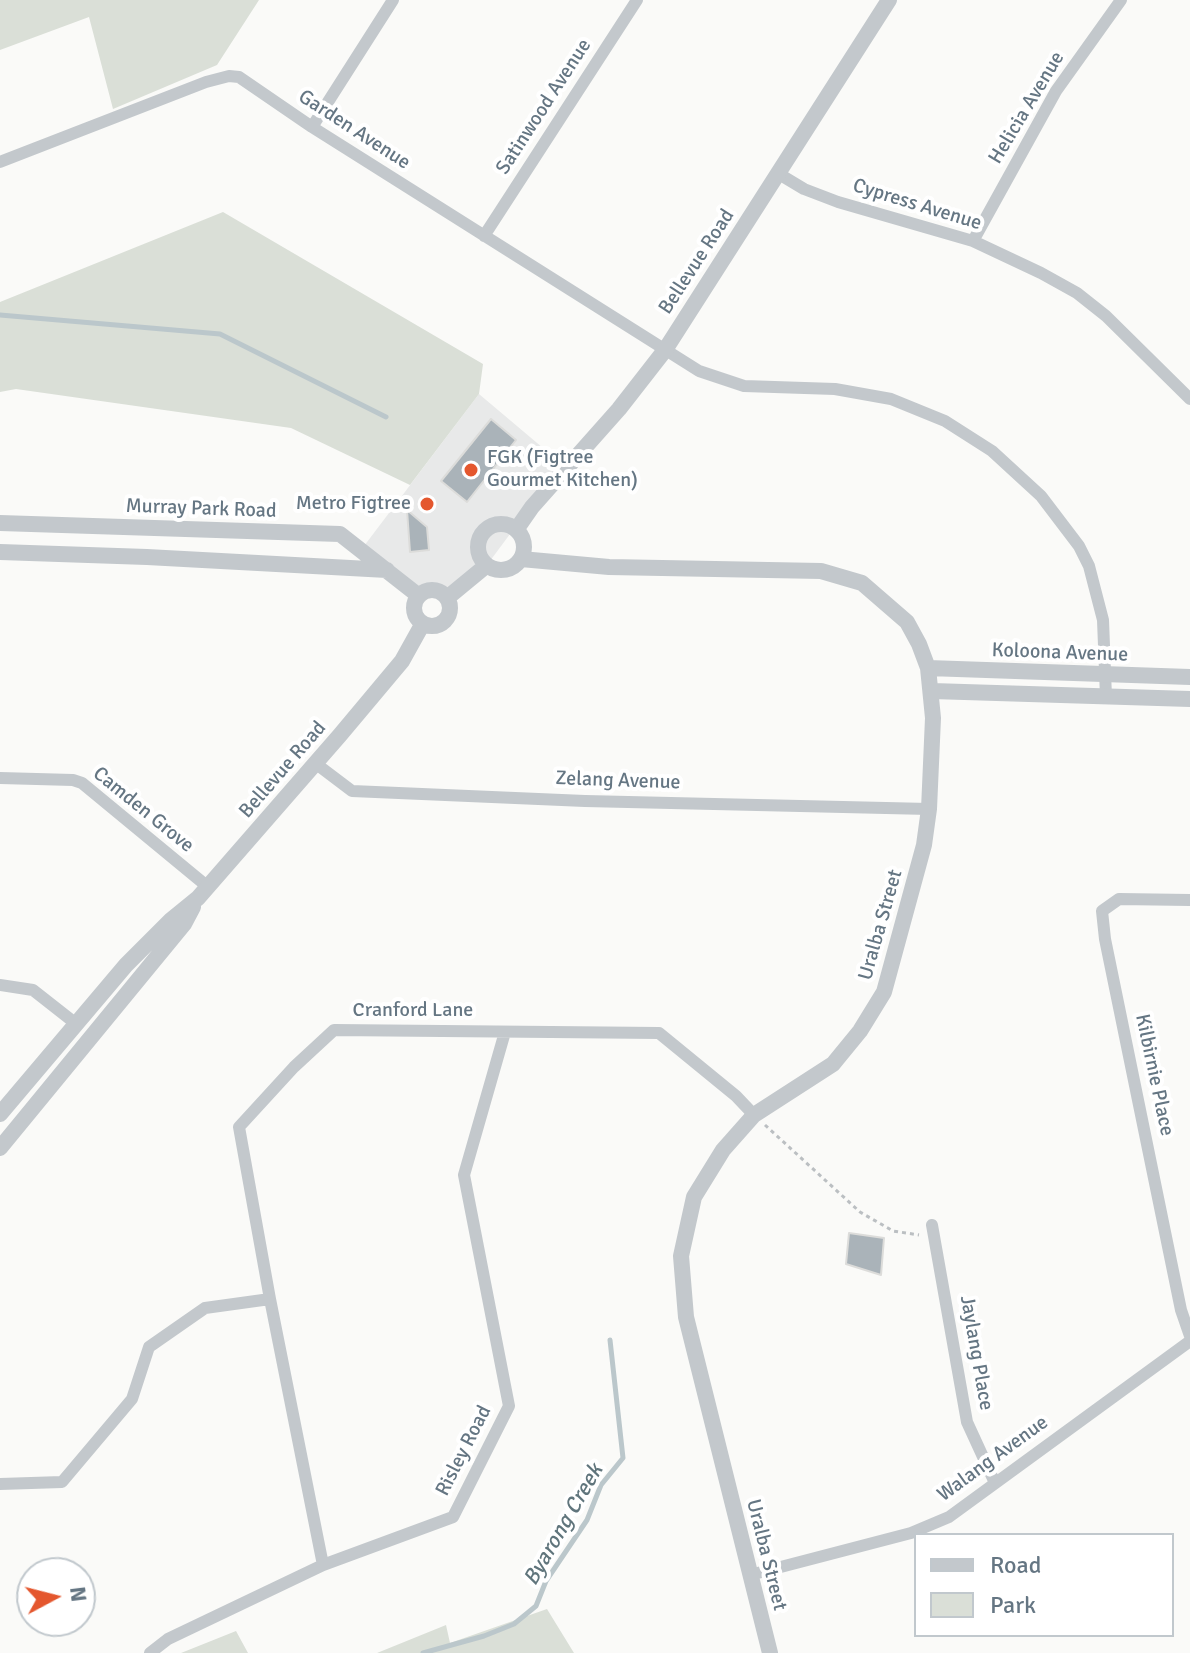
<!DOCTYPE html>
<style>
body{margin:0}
#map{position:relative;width:1190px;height:1653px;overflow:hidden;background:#fafaf8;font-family:Signika,sans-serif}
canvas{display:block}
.legend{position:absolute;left:914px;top:1533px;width:260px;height:104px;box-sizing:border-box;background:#fff;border:2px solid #c1c8cd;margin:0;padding:10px 14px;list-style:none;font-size:24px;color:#657683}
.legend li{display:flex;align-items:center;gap:16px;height:40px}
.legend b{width:40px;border:2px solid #c1c8cd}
.north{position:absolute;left:16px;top:1557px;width:80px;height:80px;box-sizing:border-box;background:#fff;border:2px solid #c1c8cd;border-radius:50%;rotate:83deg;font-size:22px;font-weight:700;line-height:32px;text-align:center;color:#657683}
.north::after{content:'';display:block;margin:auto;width:28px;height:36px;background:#e4572e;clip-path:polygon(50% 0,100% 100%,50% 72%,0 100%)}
</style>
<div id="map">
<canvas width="1190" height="1653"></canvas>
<ul class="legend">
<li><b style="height:10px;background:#c3c8cc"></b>Road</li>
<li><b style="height:22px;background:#dadfd7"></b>Park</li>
</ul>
<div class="north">N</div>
</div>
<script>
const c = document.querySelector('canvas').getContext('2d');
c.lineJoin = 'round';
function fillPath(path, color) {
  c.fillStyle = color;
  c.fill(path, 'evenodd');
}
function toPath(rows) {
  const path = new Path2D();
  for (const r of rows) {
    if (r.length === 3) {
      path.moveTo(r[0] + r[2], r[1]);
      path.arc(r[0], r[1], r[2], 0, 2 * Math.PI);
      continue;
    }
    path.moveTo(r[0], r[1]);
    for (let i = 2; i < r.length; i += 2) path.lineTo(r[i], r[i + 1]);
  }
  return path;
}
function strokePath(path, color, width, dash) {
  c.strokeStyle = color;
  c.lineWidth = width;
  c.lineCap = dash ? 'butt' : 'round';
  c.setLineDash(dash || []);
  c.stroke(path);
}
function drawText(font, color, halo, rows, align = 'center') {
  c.font = font + ' Signika,sans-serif';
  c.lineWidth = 8;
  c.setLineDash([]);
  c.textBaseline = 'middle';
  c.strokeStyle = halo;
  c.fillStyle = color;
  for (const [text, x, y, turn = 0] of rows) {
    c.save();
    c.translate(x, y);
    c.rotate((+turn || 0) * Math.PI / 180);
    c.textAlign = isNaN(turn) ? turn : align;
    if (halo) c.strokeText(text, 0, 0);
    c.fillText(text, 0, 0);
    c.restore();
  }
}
fillPath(toPath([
 [479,394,562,464,487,565,445,595,433,590,424,592,361,550]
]), '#e8e9e9');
fillPath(toPath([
 [0,0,259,0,217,65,113,109,89,17,0,50],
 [223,212,483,364,479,394,410,485,291,428,16,389,0,392,0,302],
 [547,1609,574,1653,377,1653,446,1625,450,1643],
 [236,1631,248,1653,181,1653]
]), '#dadfd7');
strokePath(toPath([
 [0,315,220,334,386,417],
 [423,1653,484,1636,514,1624,536,1606,546,1581,587,1520,601,1485,623,1458,610,1340]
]), '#bbc7cb', 5);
const building = toPath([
 [491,419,516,440,467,502,441,481,491,419],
 [407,510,427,527,429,550,410,552,407,510],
 [849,1233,884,1238,881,1275,846,1264,849,1233]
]);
fillPath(building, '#aab3b9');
strokePath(building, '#dcdcda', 2);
strokePath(toPath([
 [765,1125,860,1212,893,1231,919,1235]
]), '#bbbfc2', 3, [4, 4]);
strokePath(toPath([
 [312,127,393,0],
 [0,162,206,82,229,76,239,77,312,127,699,371,744,386,835,389,891,399,945,421,992,451,1041,496,1079,546,1089,566,1103,620,1106,697],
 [779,174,804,189,838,202,973,241,1041,273,1077,293,1106,316,1190,399],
 [484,236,637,0],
 [973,241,1056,91,1121,0],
 [315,763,352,791,585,801,929,809],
 [0,778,73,780,82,783,208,887],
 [1190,900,1119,899,1102,911,1105,939,1181,1310,1190,1336],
 [0,985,33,990,75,1023],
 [932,1225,967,1422,995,1483],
 [0,1484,62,1482,132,1399,149,1347,205,1308,270,1299],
 [323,1565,270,1299,239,1127,294,1067,334,1030,659,1033,736,1096,754,1115],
 [750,1575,911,1533,949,1517,1190,1341],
 [150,1653,168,1639,323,1565,453,1517,509,1406,464,1175,505,1032]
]), '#c3c8cc', 12);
strokePath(toPath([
 [0,523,340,534,419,596],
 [501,547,23],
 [516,530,532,507,619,409,665,350,889,0],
 [0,552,147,557,387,570],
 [521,559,609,567,821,571,862,583,907,622,919,644,928,668,933,718,929,809,924,845,884,992,860,1031,833,1064,754,1115,723,1150,694,1197,681,1256,686,1317,770,1653],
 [432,608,18],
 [447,598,487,565],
 [928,668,1190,677],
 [932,691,1190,699],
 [0,1114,126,965,171,920,198,898,340,735,402,661,422,625],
 [0,1148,184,924,193,907]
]), '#c3c8cc', 16);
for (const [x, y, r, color] of [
 [471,470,8,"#e4572e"],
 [427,504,8,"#e4572e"]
]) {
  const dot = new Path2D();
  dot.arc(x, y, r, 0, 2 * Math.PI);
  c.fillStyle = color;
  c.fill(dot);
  strokePath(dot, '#fff', 3);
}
drawText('20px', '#657683', '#fff', [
 ["Satinwood Avenue",544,107,-57],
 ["Helicia Avenue",1027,108,-59],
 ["Garden Avenue",354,130,33],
 ["Cypress Avenue",917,205,17],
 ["Bellevue Road",697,262,-57],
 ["Murray Park Road",201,509,2],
 ["Koloona Avenue",1060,653,2],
 ["Bellevue Road",283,770,-49],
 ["Zelang Avenue",618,781,2],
 ["Camden Grove",143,810,39],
 ["Uralba Street",881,925,-74],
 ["Cranford Lane",413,1011],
 ["Kilbirnie Place",1154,1075,78],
 ["Jaylang Place",976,1353,80],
 ["Risley Road",464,1451,-63],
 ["Walang Avenue",993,1459,-36],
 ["Uralba Street",766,1555,76]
]);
drawText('20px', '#657683', '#fff', [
 ["FGK (Figtree",487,458],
 ["Gourmet Kitchen)",487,481],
 ["Metro Figtree",411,504,"right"]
], 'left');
drawText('italic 22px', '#60757c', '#fff', [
 ["Byarong Creek",564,1525,-60]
]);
</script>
